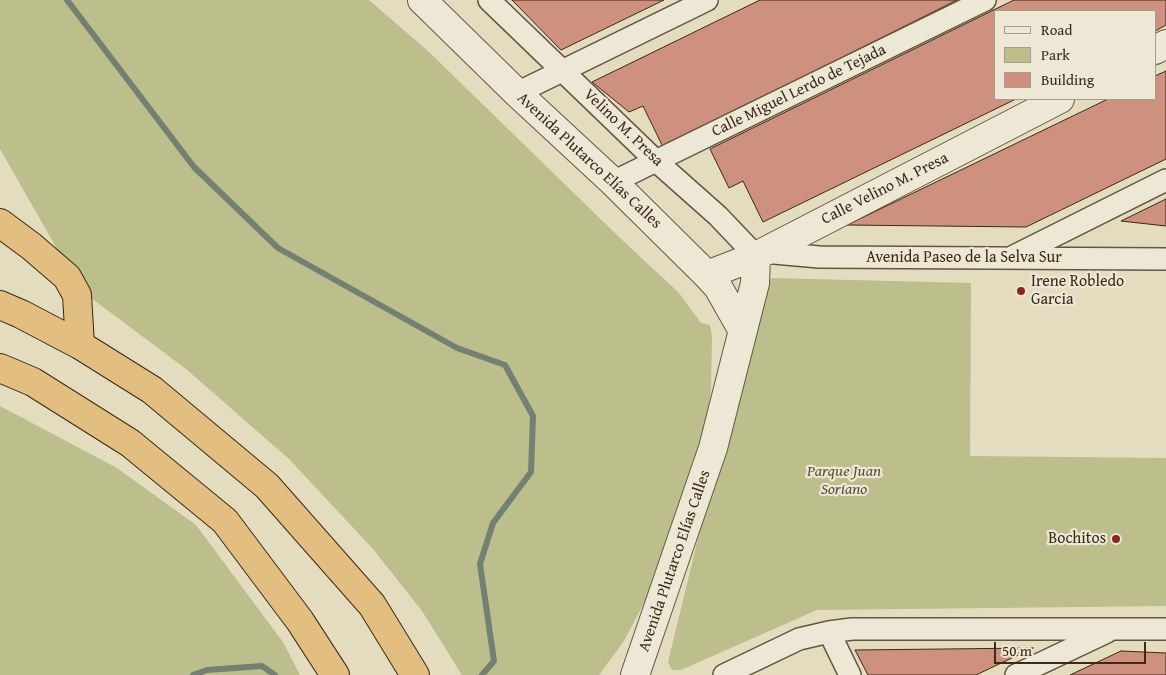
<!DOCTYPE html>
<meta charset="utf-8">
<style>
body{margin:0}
#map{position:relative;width:1166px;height:675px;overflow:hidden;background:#e3dcbf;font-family:"Gentium Book Plus",serif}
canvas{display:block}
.legend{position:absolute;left:994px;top:10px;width:162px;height:90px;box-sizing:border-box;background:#ede8d5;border:1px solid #a69c89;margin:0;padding:6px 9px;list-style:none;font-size:15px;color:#3c2916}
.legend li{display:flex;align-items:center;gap:10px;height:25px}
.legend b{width:25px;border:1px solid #a69c89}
.scale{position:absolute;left:994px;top:642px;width:152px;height:22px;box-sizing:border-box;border:2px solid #3c2916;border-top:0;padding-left:6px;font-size:15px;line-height:18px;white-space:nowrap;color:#3c2916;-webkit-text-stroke:4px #ede8d5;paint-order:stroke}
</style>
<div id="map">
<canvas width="1166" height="675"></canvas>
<ul class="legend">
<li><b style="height:6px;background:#ede8d5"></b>Road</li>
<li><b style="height:14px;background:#bcbe8c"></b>Park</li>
<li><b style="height:14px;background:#cf917f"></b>Building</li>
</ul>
<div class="scale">50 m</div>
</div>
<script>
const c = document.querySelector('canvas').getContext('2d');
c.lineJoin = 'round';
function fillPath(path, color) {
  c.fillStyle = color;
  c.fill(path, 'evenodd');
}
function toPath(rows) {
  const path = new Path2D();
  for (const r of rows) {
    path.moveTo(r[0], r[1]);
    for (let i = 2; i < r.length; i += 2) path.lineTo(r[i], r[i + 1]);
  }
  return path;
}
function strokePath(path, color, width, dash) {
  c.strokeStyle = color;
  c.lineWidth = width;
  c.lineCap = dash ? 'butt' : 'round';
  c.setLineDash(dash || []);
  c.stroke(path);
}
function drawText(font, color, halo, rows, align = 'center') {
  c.font = font + ' "Gentium Book Plus",serif';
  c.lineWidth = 4.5;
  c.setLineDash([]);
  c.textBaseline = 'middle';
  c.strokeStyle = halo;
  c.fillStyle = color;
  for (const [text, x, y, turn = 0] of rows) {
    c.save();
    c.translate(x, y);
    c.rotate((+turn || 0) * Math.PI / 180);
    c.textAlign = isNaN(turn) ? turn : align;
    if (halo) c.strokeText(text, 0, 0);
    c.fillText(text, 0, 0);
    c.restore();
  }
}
fillPath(toPath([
 [0,0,369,0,429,52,619,237,679,293,701,323,710,325,712,336,711,391,702,447,651,590,624,641,599,675,462,675,422,611,373,549,289,459,186,369,91,298,77,284,0,149],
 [771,278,971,283,970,456,1166,458,1166,606,817,610,681,670,672,670,668,662,748,333],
 [0,406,117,468,196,525,283,642,300,675,0,675]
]), '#bcbe8c');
strokePath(toPath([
 [67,0,194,167,278,248,457,348,505,365,533,416,531,472,493,523,480,564,494,661,482,675],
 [193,675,207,670,262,666,275,675]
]), '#728171', 6);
const building = toPath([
 [512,0,664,0,561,50,512,0],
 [760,0,957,0,663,147,643,106,629,112,592,82,760,0],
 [1014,0,1166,0,1166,25,1155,31,1155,11,995,11,995,99,1016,99,763,222,743,181,729,188,710,149,1014,0],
 [1166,71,1166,159,1026,227,847,225,1108,99,1155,99,1155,76,1166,71],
 [1166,199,1166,226,1121,221,1166,199],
 [1033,648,976,675,868,675,855,650,1033,648],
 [1121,651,1166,653,1166,675,1070,675,1121,651]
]);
fillPath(building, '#cf917f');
strokePath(building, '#3c2916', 1);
const minor = toPath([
 [489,0,656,161,718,216,756,256],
 [517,93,707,0],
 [613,182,985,0],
 [763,252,819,257,1166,259],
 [1014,256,1166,180],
 [829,632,850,675],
 [724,675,799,639,829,632,852,629,1166,629],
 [1016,675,1107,632]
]);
const tertiary = toPath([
 [422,0,517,93,613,182,707,275,718,287,743,331],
 [1155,50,1166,44],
 [707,275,756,256,1060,99],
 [635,675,713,448,755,283,756,256]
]);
const trunk = toPath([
 [0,223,31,246,67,277,77,295,80,345],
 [0,305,21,314,80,345,152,390,267,486,372,605,415,675],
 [0,368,33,382,130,443,225,521,300,621,335,675]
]);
strokePath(minor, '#665640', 24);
strokePath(tertiary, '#665640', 30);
strokePath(trunk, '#3c2916', 30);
strokePath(minor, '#ede8d5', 21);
strokePath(tertiary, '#ede8d5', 28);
strokePath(trunk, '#e2be80', 28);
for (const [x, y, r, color] of [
 [1021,291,5,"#8f2418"],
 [1116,539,5,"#8f2418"]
]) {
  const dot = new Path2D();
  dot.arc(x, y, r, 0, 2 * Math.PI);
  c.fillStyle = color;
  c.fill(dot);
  strokePath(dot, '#ede8d5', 2);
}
drawText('16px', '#3c2916', '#ede8d5', [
 ["Calle Miguel Lerdo de Tejada",799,91,-26],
 ["Velino M. Presa",623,128,44],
 ["Avenida Plutarco Elías Calles",589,161,43],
 ["Calle Velino M. Presa",885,189,-27],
 ["Avenida Paseo de la Selva Sur",964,258],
 ["Avenida Plutarco Elías Calles",675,561,-71]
]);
drawText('16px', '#3c2916', '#ede8d5', [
 ["Irene Robledo",1031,282],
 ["Garcia",1031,300],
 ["Bochitos",1106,539,"right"]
], 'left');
drawText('italic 16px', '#5c4e34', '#ede8d5', [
 ["Parque Juan",844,472],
 ["Soriano",844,490]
]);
</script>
